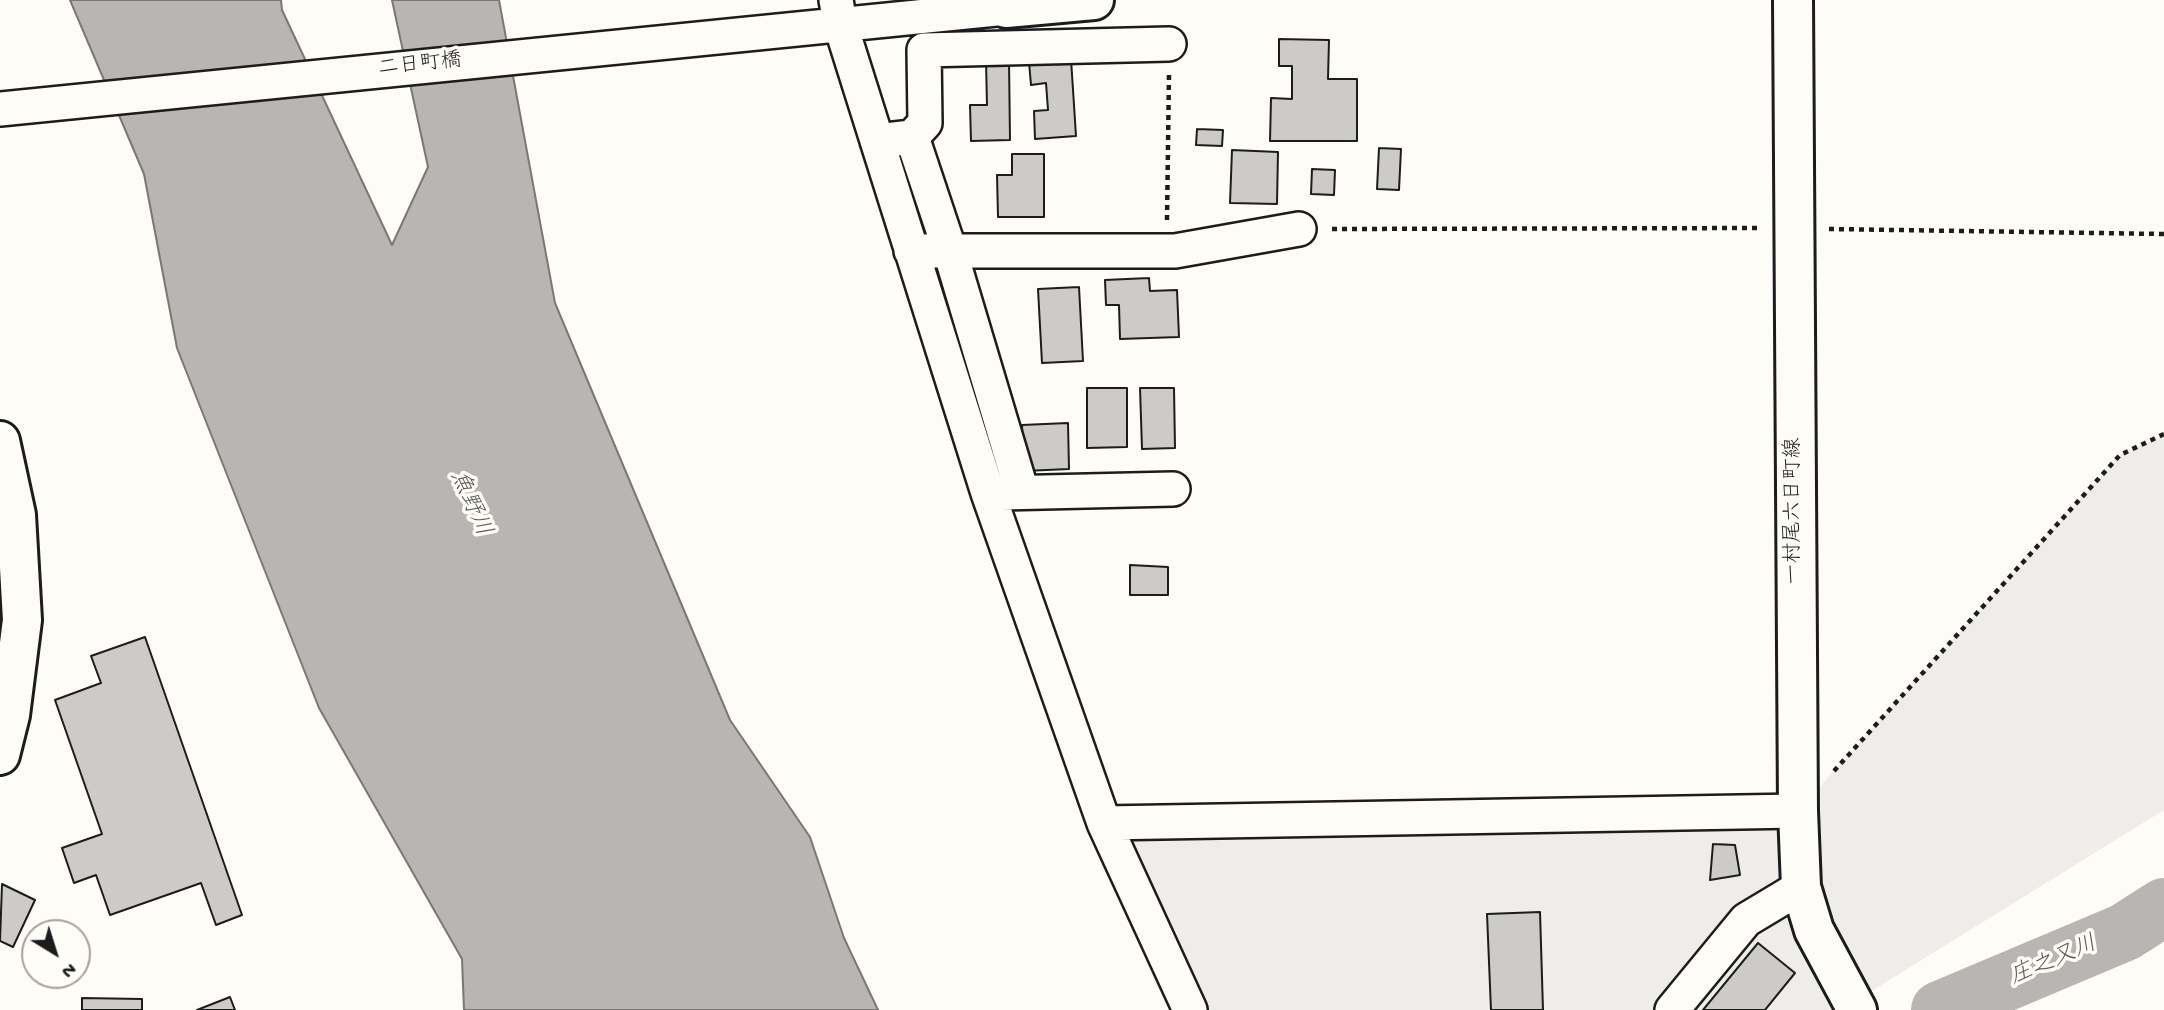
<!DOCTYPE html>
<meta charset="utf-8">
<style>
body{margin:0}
#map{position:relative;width:2164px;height:1010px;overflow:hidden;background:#fdfcf7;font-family:"Gochi Hand",sans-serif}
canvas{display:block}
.north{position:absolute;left:21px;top:919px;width:70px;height:70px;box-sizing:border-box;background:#fdfcf7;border:2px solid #a3a29f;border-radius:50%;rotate:142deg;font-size:19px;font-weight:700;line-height:28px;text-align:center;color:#1c1c1c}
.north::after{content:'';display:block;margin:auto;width:24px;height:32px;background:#1c1c1c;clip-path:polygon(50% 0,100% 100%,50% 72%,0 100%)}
</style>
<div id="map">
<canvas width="2164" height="1010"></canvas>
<div class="north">N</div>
</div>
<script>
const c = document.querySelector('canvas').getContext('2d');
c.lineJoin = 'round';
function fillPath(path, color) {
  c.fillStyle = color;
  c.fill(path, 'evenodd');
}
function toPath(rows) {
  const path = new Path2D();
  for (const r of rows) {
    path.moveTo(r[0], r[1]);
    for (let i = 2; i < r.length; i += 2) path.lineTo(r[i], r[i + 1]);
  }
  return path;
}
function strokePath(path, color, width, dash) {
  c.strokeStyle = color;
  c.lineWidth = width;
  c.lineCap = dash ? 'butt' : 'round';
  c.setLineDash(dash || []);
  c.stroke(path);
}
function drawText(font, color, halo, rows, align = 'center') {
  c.font = font + ' "Gochi Hand","Klee One",sans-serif';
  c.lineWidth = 7;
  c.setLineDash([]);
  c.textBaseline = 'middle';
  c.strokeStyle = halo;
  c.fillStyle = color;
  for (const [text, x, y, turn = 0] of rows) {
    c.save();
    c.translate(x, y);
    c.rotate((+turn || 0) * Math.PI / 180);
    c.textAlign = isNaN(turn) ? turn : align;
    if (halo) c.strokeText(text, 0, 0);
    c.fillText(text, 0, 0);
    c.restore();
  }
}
fillPath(toPath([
 [2164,434,2164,810,1852,1003,1845,1010,1190,1010,1104,823,1798,811,2120,455]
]), '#eeede9');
const water = toPath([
 [70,0,281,0,282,10,392,245,428,167,392,0,499,0,555,303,730,720,810,837,844,938,878,1010,464,1010,462,959,319,708,177,348,144,174,70,0]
]);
fillPath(water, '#b7b6b2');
strokePath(water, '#797876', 2);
strokePath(toPath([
 [1940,1010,2125,932,2164,907]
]), '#b7b6b2', 58);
const building = toPath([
 [1279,39,1329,40,1328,79,1357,79,1357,141,1270,141,1271,98,1292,99,1292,66,1279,66,1279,39],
 [1071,59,1076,136,1035,139,1034,111,1048,110,1046,83,1031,85,1029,62,1071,59],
 [1009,60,1010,140,971,141,970,105,987,105,986,61,1009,60],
 [1197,129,1223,130,1222,146,1196,145,1197,129],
 [1379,148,1401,149,1399,190,1377,189,1379,148],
 [1232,150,1278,152,1277,204,1230,203,1232,150],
 [1012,154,1044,154,1044,217,998,217,997,175,1012,175,1012,154],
 [1312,169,1335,170,1334,195,1311,194,1312,169],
 [1149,278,1150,291,1177,290,1179,337,1120,339,1119,305,1106,305,1105,280,1149,278],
 [1079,287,1083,361,1042,363,1038,289,1079,287],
 [1087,388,1127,388,1127,447,1087,448,1087,388],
 [1140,388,1174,388,1175,448,1142,449,1140,388],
 [1068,423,1069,469,1024,471,1022,425,1068,423],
 [1130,565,1168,567,1168,595,1130,595,1130,565],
 [145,637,242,915,216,925,201,883,110,915,96,875,74,883,62,848,102,834,55,700,101,683,91,656,145,637],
 [1713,844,1735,845,1740,875,1710,880,1713,844],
 [2,884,35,900,13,947,0,941,2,884],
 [1540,912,1543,1010,1491,1010,1487,914,1540,912],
 [1758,943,1795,973,1765,1010,1703,1010,1758,943],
 [230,997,235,1010,197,1010,230,997],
 [82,998,142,999,142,1010,82,1010,82,998]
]);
fillPath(building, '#cccbc8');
strokePath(building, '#1c1c1c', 2);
const minor = toPath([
 [836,0,840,23,988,493,1104,823,1190,1010],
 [0,109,1006,8],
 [912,137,950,251,1022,492],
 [877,141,912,137,925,123,924,50,1169,44],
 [911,251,1175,251,1299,229],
 [1001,493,1173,489],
 [1104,823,1798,811],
 [1672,1010,1746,920,1801,887]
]);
const major = toPath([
 [1007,0,1006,8,1094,0],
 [1793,0,1798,811,1801,887,1814,930,1857,1010]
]);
const highway = toPath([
 [0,441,16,515,22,620,10,715,0,755]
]);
strokePath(minor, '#1c1c1c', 38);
strokePath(major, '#1c1c1c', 44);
strokePath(highway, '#1c1c1c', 44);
strokePath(toPath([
 [1167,220,1169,74],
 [1332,229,1761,228],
 [1829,229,2164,234],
 [1834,771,2120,455,2164,434]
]), '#1c1c1c', 4.5, [5, 5]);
strokePath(minor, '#fdfcf7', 33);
strokePath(major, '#fdfcf7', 38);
strokePath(highway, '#fdfcf7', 38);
drawText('21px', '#1c1c1c', '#fdfcf7', [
 ["二日町橋",420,66,-6],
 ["一村尾六日町線",1795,511,-90]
]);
drawText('italic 23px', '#5a5a58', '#fdfcf7', [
 ["魚野川",469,504,66],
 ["庄之又川",2054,962,-23]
]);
</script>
